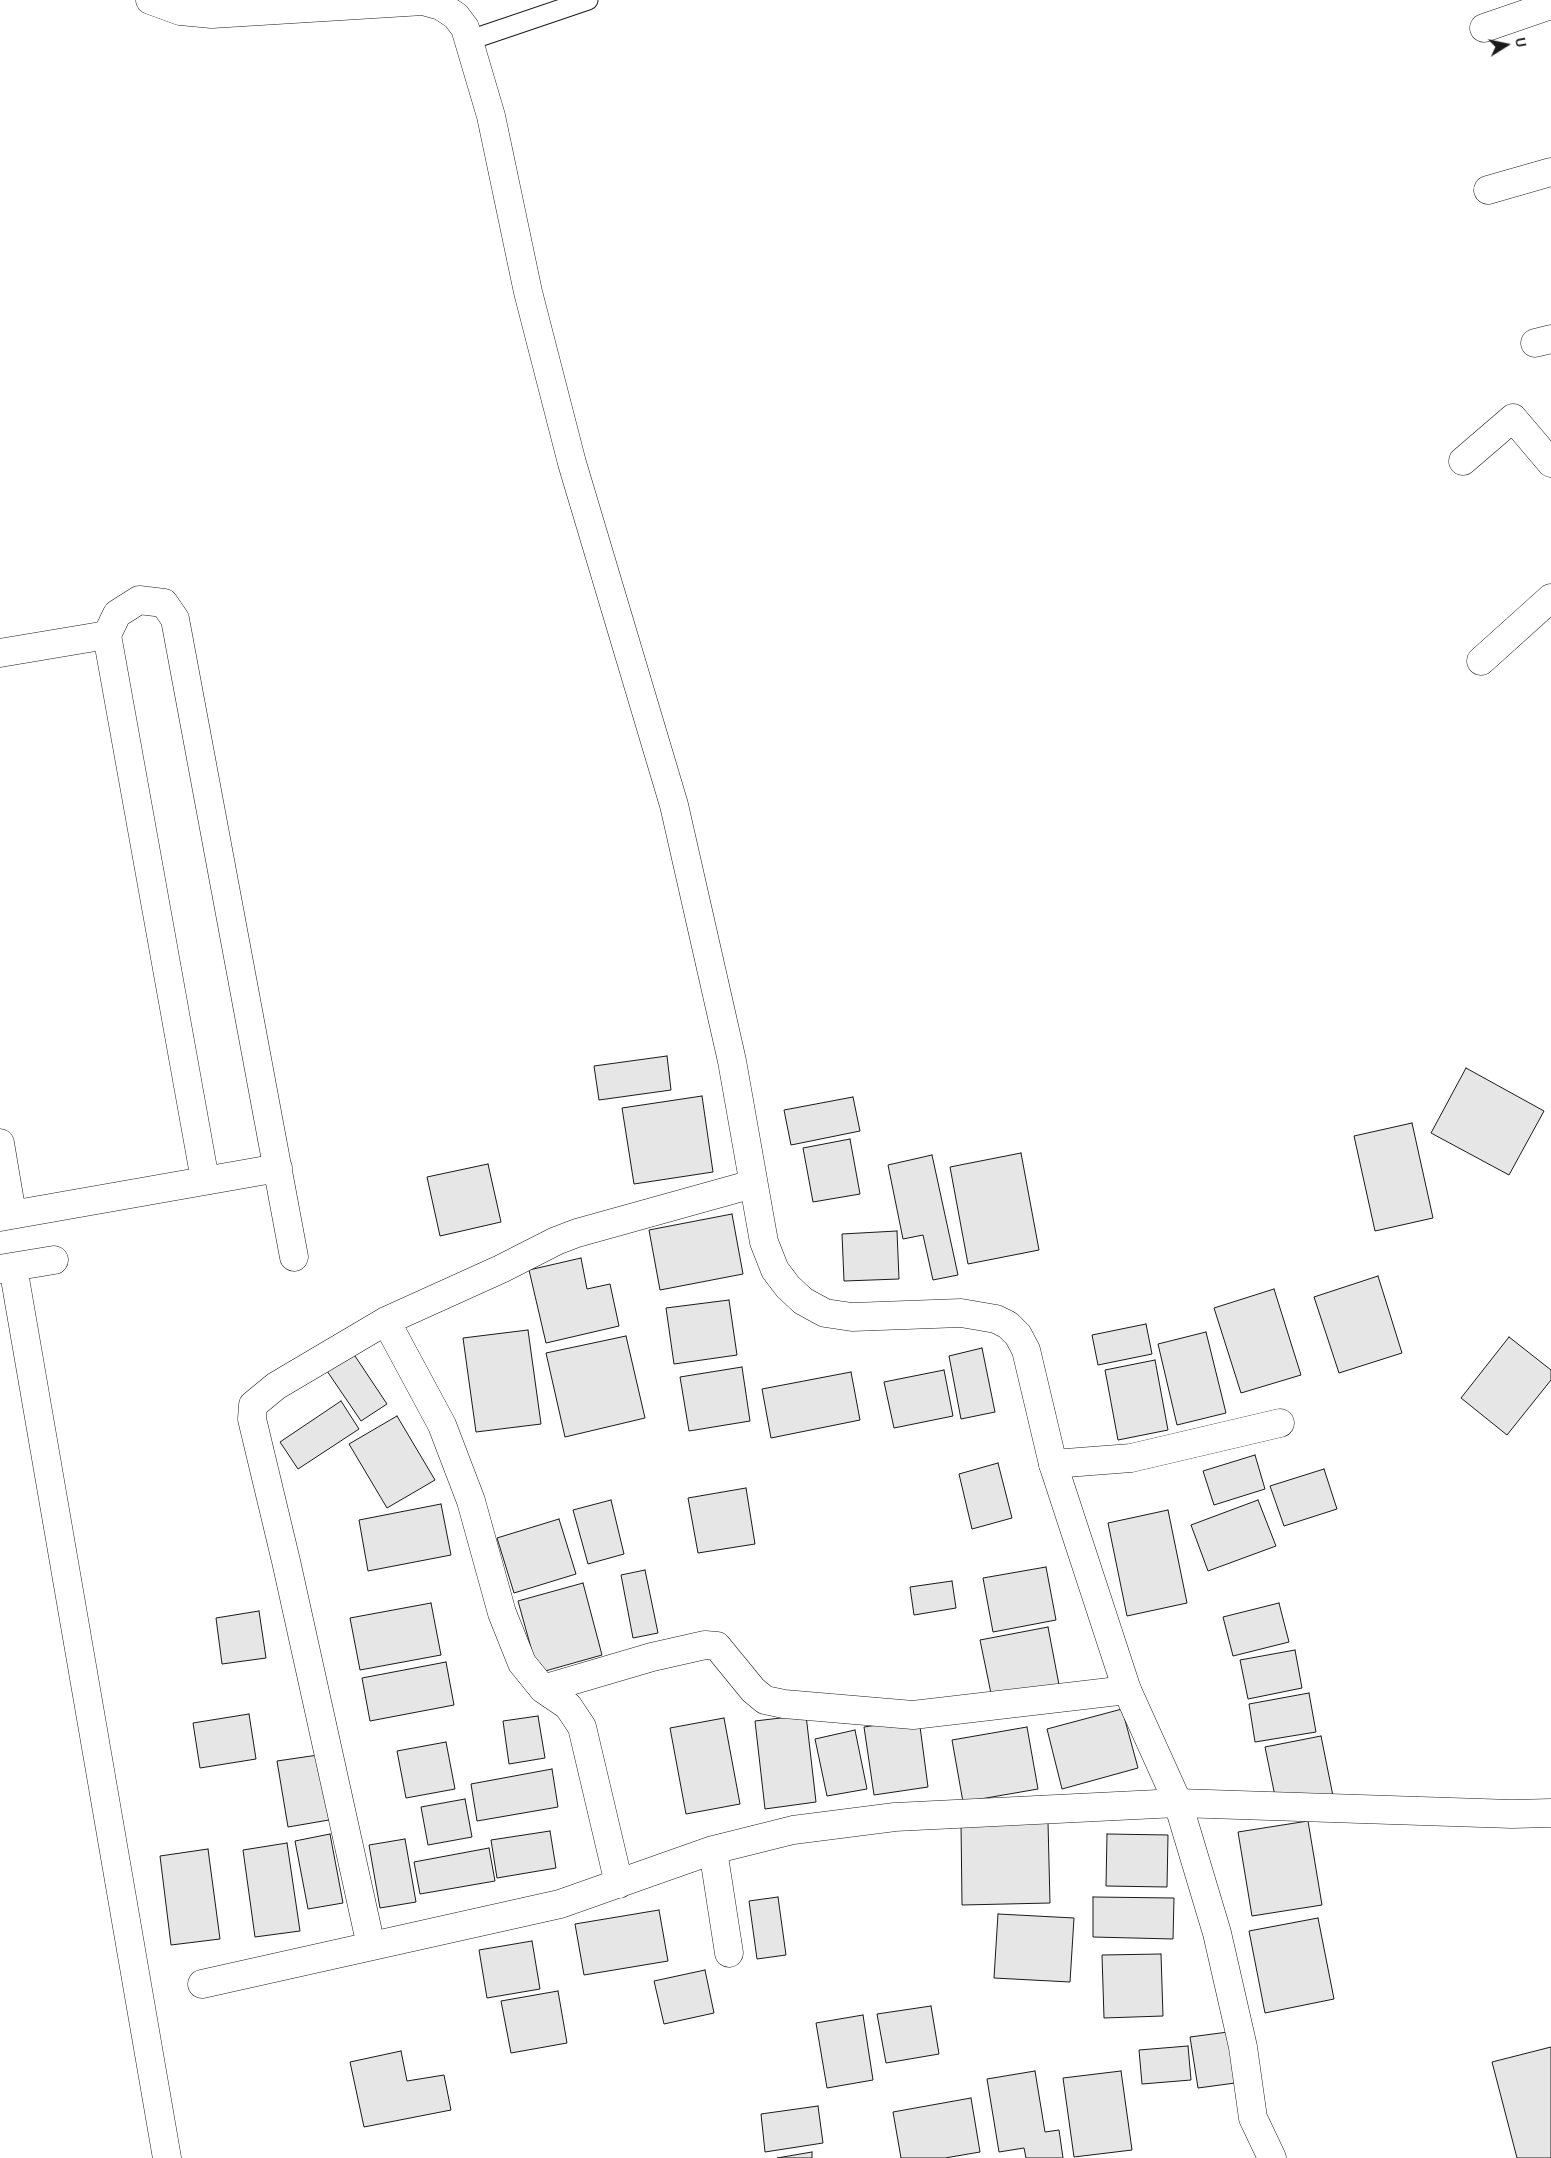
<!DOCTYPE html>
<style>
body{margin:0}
#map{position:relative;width:1551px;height:2158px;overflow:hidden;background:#fff;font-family:"Space Grotesk",sans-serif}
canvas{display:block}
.north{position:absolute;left:1481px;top:20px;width:50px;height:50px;-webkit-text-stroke:4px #fff;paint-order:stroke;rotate:80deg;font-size:14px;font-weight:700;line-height:20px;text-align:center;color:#1a1a1a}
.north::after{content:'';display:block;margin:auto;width:18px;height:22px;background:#1a1a1a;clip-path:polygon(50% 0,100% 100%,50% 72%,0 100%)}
</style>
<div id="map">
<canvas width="1551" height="2158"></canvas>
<div class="north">U</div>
</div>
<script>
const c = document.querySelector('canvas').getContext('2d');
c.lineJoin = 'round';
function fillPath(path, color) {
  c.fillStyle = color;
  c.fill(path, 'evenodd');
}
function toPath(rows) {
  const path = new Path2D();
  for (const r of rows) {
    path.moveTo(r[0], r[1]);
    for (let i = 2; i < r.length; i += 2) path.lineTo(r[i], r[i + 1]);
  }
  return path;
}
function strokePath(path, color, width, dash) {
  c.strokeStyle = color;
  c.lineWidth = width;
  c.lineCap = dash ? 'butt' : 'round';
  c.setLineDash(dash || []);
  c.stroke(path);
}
const building = toPath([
 [667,1056,671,1090,599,1100,594,1066,667,1056],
 [1466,1068,1544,1111,1509,1175,1431,1133,1466,1068],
 [702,1096,713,1172,634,1184,622,1108,702,1096],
 [853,1097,860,1131,791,1145,784,1110,853,1097],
 [1412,1123,1433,1218,1375,1231,1354,1136,1412,1123],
 [850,1139,860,1194,813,1202,803,1148,850,1139],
 [1021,1153,1039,1250,968,1264,950,1167,1021,1153],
 [932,1155,958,1275,933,1280,923,1235,903,1239,888,1165,932,1155],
 [488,1164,501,1222,440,1236,427,1177,488,1164],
 [732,1214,743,1274,660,1290,649,1230,732,1214],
 [897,1231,899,1279,844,1281,842,1234,897,1231],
 [581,1258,587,1289,610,1284,619,1326,546,1343,529,1270,581,1258],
 [1378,1276,1402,1353,1339,1373,1314,1297,1378,1276],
 [1274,1289,1301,1375,1241,1393,1214,1308,1274,1289],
 [729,1300,737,1355,674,1364,666,1308,729,1300],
 [1146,1324,1152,1354,1098,1365,1092,1335,1146,1324],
 [528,1330,541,1424,476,1432,463,1338,528,1330],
 [1206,1332,1226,1413,1177,1425,1158,1344,1206,1332],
 [626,1336,645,1418,565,1437,546,1353,626,1336],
 [1509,1337,1551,1370,1551,1380,1507,1435,1461,1398,1509,1337],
 [982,1348,995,1412,961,1419,949,1356,982,1348],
 [353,1353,387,1404,361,1421,327,1371,353,1353],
 [1155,1360,1168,1430,1118,1440,1105,1370,1155,1360],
 [742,1367,750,1421,689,1431,680,1377,742,1367],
 [944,1370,953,1416,894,1428,884,1382,944,1370],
 [851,1372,860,1420,771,1438,762,1389,851,1372],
 [341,1401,359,1429,298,1469,280,1442,341,1401],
 [397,1416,435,1480,387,1508,349,1444,397,1416],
 [1255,1455,1265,1489,1214,1505,1203,1471,1255,1455],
 [998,1463,1012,1518,972,1529,959,1474,998,1463],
 [1324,1469,1337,1509,1284,1526,1270,1486,1324,1469],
 [746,1488,755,1544,698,1553,688,1498,746,1488],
 [611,1500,624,1554,588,1564,573,1510,611,1500],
 [1258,1500,1276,1546,1208,1571,1191,1525,1258,1500],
 [441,1504,451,1555,368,1571,359,1520,441,1504],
 [1168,1510,1187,1603,1127,1616,1108,1523,1168,1510],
 [559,1519,576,1574,514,1593,497,1538,559,1519],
 [1046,1567,1056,1620,993,1632,983,1578,1046,1567],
 [645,1570,658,1633,633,1638,621,1575,645,1570],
 [952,1581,956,1608,914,1615,910,1587,952,1581],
 [583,1583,602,1655,538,1673,518,1601,583,1583],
 [431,1603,441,1655,360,1670,350,1618,431,1603],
 [1279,1603,1289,1642,1233,1656,1223,1617,1279,1603],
 [259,1611,266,1658,222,1664,216,1618,259,1611],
 [1048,1627,1060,1690,993,1703,980,1640,1048,1627],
 [1295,1650,1302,1688,1248,1699,1240,1660,1295,1650],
 [446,1662,454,1705,370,1721,362,1678,446,1662],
 [1309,1693,1316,1732,1255,1742,1249,1704,1309,1693],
 [1122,1709,1138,1768,1062,1789,1047,1729,1122,1709],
 [249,1714,256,1759,200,1768,193,1723,249,1714],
 [806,1715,816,1802,765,1809,755,1721,806,1715],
 [538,1716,545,1758,509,1764,503,1721,538,1716],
 [724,1718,740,1804,686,1814,670,1728,724,1718],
 [919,1719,928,1787,874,1795,864,1727,919,1719],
 [1027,1727,1038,1789,963,1802,952,1740,1027,1727],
 [855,1730,867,1789,827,1796,815,1739,855,1730],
 [1321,1736,1333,1796,1277,1806,1265,1747,1321,1736],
 [446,1742,455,1789,406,1798,397,1751,446,1742],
 [318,1755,329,1820,288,1827,277,1761,318,1755],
 [552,1769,558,1807,477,1821,471,1784,552,1769],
 [465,1799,472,1837,428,1845,421,1807,465,1799],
 [1308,1821,1322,1905,1252,1916,1238,1832,1308,1821],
 [1048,1822,1050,1903,962,1905,961,1823,1048,1822],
 [550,1831,556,1868,497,1878,491,1840,550,1831],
 [330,1834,343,1903,308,1909,295,1841,330,1834],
 [1107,1834,1168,1835,1167,1887,1106,1886,1107,1834],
 [405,1839,416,1902,380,1908,369,1845,405,1839],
 [287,1843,300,1931,255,1937,243,1850,287,1843],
 [489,1848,495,1881,420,1894,414,1862,489,1848],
 [208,1849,220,1939,171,1945,160,1856,208,1849],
 [778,1897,786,1955,757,1959,749,1901,778,1897],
 [1093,1897,1174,1898,1173,1939,1093,1937,1093,1897],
 [659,1910,668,1961,584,1975,575,1924,659,1910],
 [998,1914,1074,1918,1070,1982,994,1978,998,1914],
 [1318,1918,1334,1999,1265,2013,1249,1931,1318,1918],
 [532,1941,540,1989,487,1998,479,1950,532,1941],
 [1161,1954,1163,2016,1104,2018,1102,1955,1161,1954],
 [705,1970,714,2013,664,2024,654,1981,705,1970],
 [558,1991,567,2043,511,2053,501,2001,558,1991],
 [931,2006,939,2054,886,2063,877,2014,931,2006],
 [863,2015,873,2080,827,2088,816,2023,863,2015],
 [1228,2032,1235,2083,1198,2088,1190,2037,1228,2032],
 [1188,2046,1191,2080,1142,2084,1139,2050,1188,2046],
 [1551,2047,1551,2158,1517,2158,1492,2062,1551,2047],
 [401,2051,407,2081,444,2075,451,2110,364,2127,350,2062,401,2051],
 [1035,2071,1045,2132,1059,2130,1063,2158,1026,2158,1024,2148,999,2152,987,2079,1035,2071],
 [1121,2071,1132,2150,1074,2157,1063,2078,1121,2071],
 [971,2098,980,2152,945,2158,901,2158,893,2112,971,2098],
 [818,2106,823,2143,765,2152,761,2114,818,2106],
 [812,2152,812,2158,777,2158,812,2152]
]);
fillPath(building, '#e6e6e6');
strokePath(building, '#1a1a1a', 1);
const lane = toPath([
 [470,40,588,0]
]);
const street = toPath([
 [1484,28,1551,5],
 [1488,190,1551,172],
 [1535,343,1551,339],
 [1463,461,1513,418,1551,463],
 [0,653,107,635],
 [1481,661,1551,598],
 [0,1143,12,1214],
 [205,1180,107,635,117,614,139,600,164,603,175,619,294,1257],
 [0,1217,278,1168],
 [13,1267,167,2158],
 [0,1269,54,1260],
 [386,1321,442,1425,471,1501,502,1613,522,1663,543,1689,568,1706,582,1727,619,1884],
 [1053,1464,1131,1458,1280,1423],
 [543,1689,652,1657,705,1645,717,1646,753,1690,765,1700,784,1704,913,1715,1127,1690],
 [713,1850,729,1953],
 [371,1946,286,1561,252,1419,253,1405,276,1386,386,1321,501,1269,556,1241,577,1233,753,1184],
 [202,1984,560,1904,713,1850,793,1830,895,1817,1178,1803,1512,1814,1551,1813]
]);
const secondary = toPath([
 [150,0,180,11,212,14,423,1,441,6,456,16,465,28,491,116,528,292,572,463,674,805,732,1061,764,1242,775,1270,788,1287,803,1301,825,1313,852,1317,961,1313,996,1319,1008,1325,1018,1335,1026,1350,1053,1464,1127,1690,1178,1803,1217,1933,1243,2047,1253,2118,1272,2158]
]);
strokePath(lane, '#1a1a1a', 21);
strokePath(street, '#1a1a1a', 29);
strokePath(secondary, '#1a1a1a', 29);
strokePath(lane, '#fff', 19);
strokePath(street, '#fff', 28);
strokePath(secondary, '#fff', 28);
</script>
